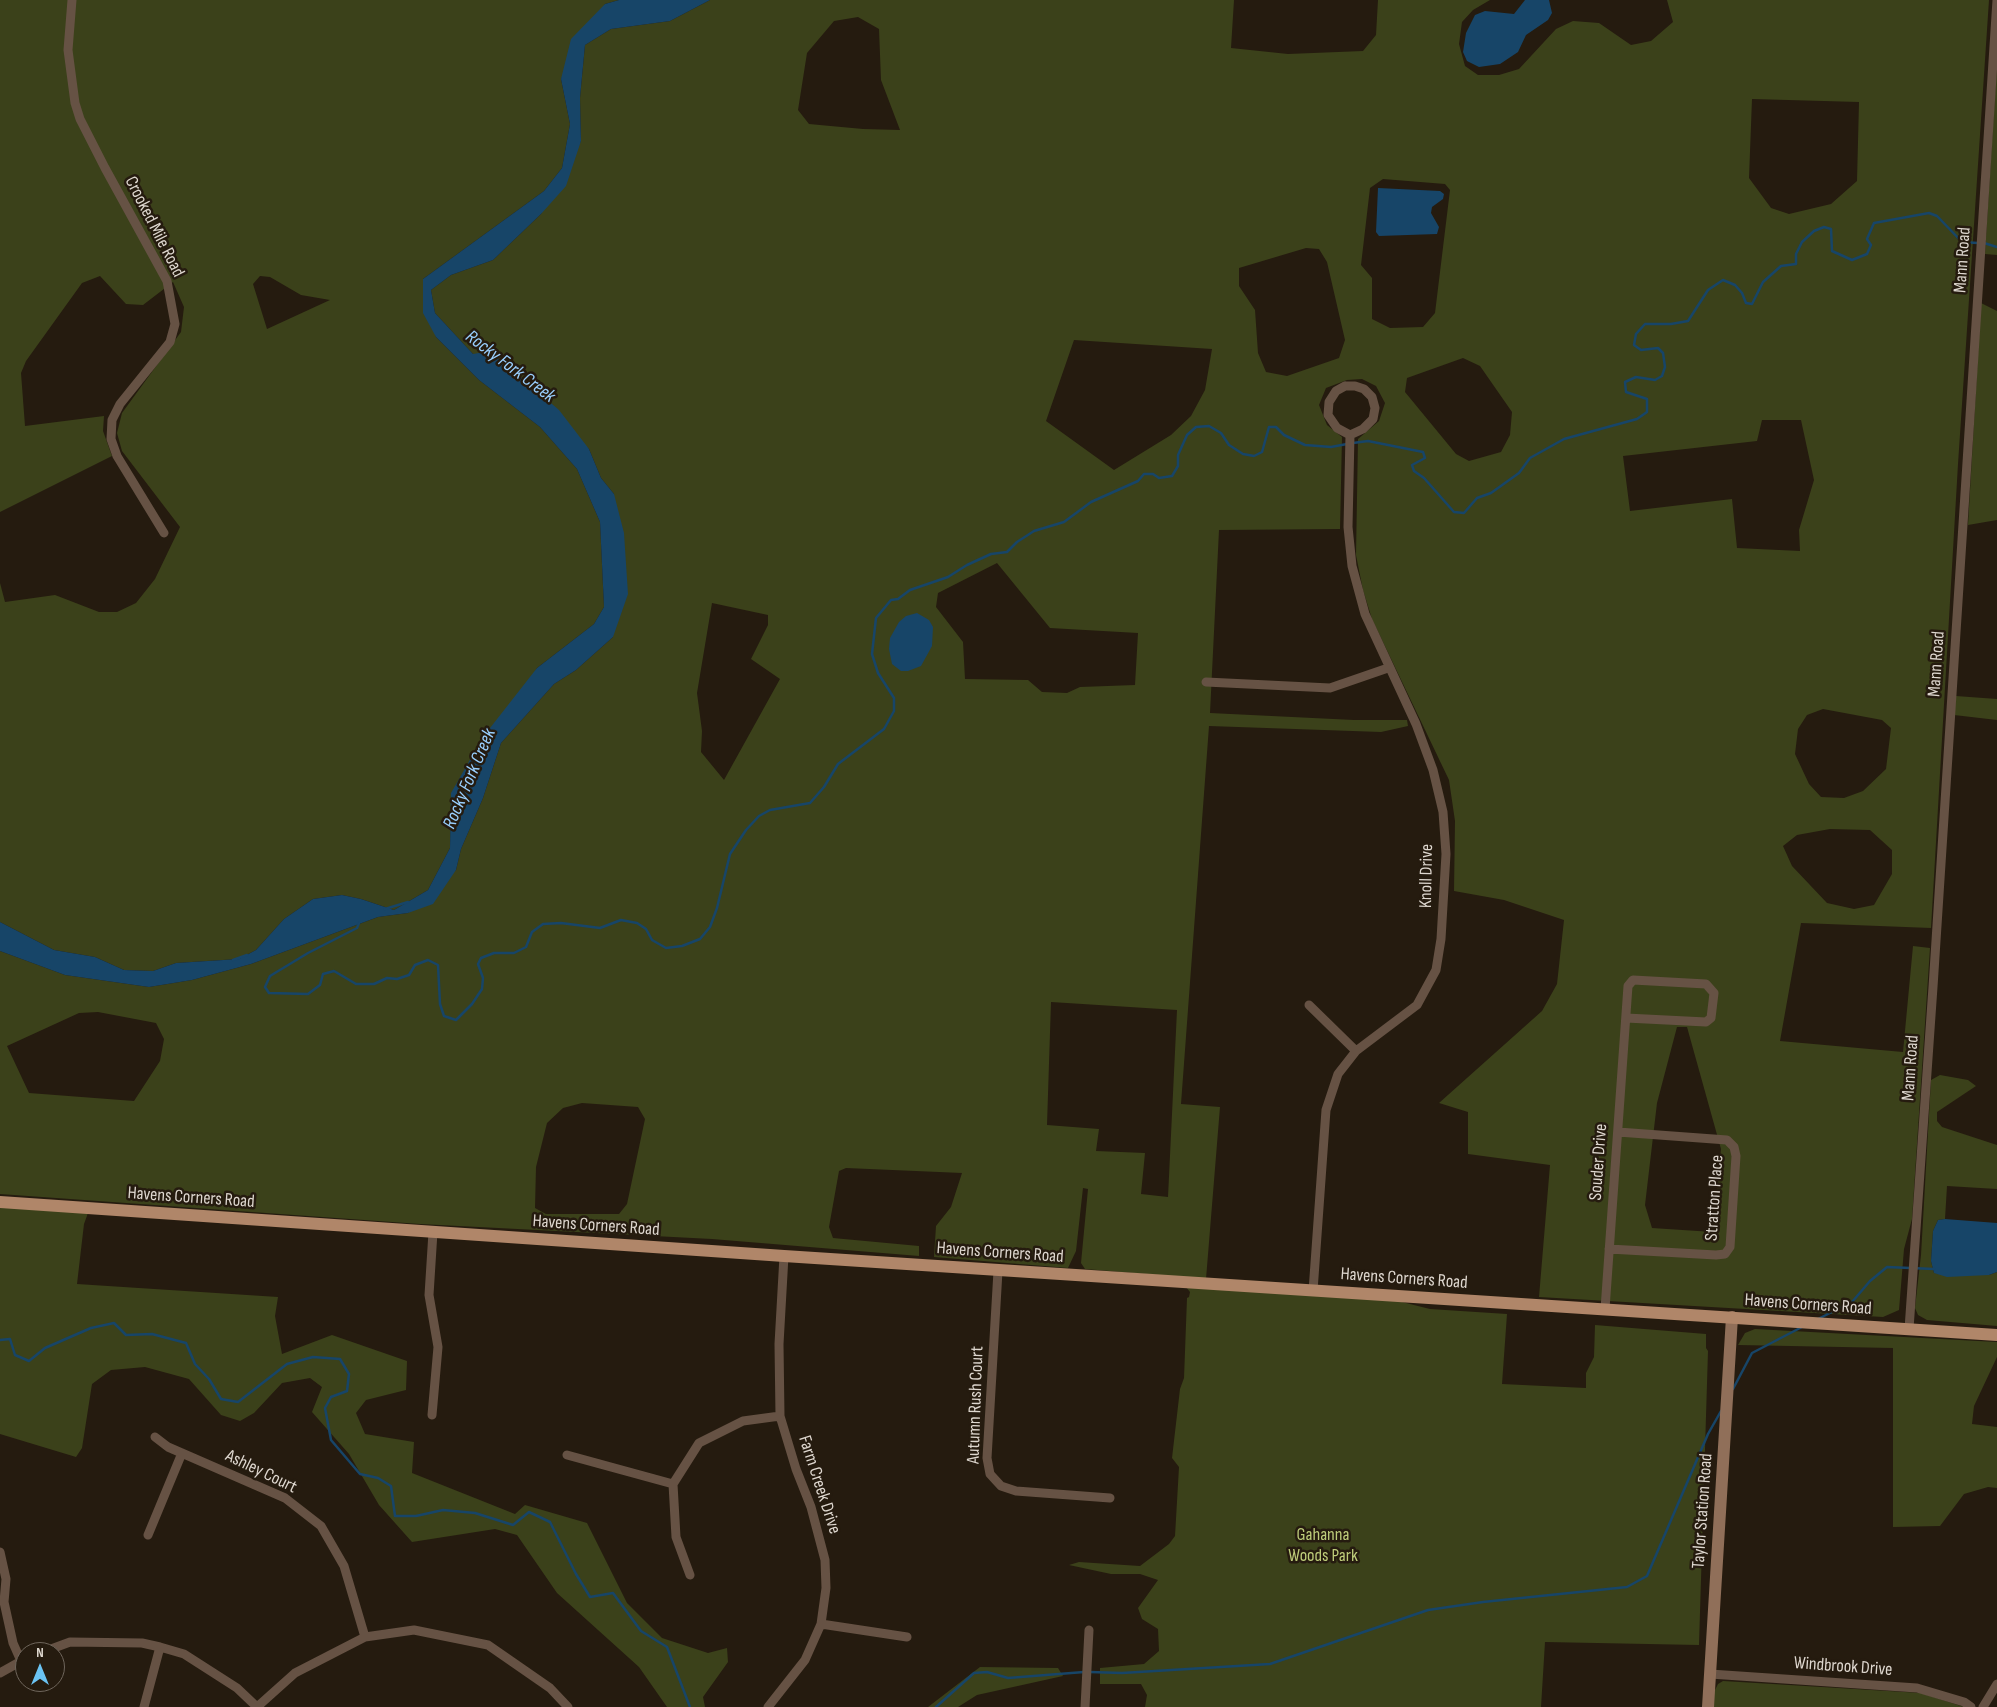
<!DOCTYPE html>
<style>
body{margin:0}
#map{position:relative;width:1997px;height:1707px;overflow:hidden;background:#251b0f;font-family:"Sofia Sans Condensed",sans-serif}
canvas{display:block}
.north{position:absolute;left:15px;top:1642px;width:50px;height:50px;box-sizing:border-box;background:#251b0f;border:1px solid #6f665c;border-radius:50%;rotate:0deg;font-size:14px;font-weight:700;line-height:20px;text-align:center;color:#ded7cf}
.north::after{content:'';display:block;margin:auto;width:18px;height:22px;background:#6bc3f2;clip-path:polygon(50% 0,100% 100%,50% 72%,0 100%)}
</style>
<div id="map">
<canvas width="1997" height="1707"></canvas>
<div class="north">N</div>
</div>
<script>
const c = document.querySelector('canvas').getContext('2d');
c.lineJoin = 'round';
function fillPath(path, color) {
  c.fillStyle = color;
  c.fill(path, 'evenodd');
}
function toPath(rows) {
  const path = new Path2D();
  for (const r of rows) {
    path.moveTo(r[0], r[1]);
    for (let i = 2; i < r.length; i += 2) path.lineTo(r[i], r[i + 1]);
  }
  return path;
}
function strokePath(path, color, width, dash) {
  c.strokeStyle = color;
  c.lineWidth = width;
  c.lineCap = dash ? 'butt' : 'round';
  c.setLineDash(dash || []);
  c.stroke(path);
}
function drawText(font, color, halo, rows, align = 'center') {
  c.font = font + ' "Sofia Sans Condensed",sans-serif';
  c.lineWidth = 5;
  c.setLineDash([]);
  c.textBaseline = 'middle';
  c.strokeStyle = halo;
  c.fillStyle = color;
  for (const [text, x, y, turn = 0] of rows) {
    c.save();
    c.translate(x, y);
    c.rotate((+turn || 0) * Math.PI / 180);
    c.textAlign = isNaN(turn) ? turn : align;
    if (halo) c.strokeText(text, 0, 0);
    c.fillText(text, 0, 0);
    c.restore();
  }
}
fillPath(toPath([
 [0,0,619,0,605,4,561,79,570,124,562,168,544,191,423,279,436,337,479,380,540,427,577,469,600,522,604,607,594,624,537,668,451,822,450,848,428,890,394,910,361,899,342,895,313,899,284,919,256,950,239,959,176,963,153,971,124,970,95,957,54,950,0,922,0,583,5,602,55,595,99,612,117,612,136,603,155,579,180,527,122,451,117,433,122,413,181,332,184,307,173,282,143,305,126,304,100,276,82,283,26,361,21,373,25,426,104,416,103,431,112,456,0,512],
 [260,276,270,277,301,295,330,300,267,329,253,284],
 [710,0,1234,0,1231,48,1288,54,1363,51,1376,35,1378,0,1490,0,1473,10,1462,22,1459,44,1465,66,1478,75,1499,75,1519,69,1556,29,1573,21,1599,23,1631,45,1651,41,1673,22,1667,0,1989,0,1958,464,1931,928,1801,923,1780,1041,1903,1052,1913,946,1930,948,1912,1219,1904,1249,1899,1310,1883,1317,1539,1297,1550,1165,1468,1154,1468,1112,1439,1103,1542,1011,1557,984,1564,920,1504,900,1454,891,1455,821,1449,780,1372,619,1363,590,1356,555,1358,439,1379,421,1385,403,1376,386,1362,379,1347,380,1326,388,1319,405,1327,425,1342,437,1340,529,1219,530,1210,713,1354,720,1407,720,1408,726,1381,732,1209,726,1181,1104,1220,1107,1206,1279,1085,1269,1081,1263,1088,1189,1083,1188,1076,1251,1068,1268,934,1257,936,1226,951,1207,962,1173,846,1168,839,1171,829,1227,833,1238,919,1246,919,1256,712,1239,420,1224,0,1194,0,951,65,975,149,987,192,980,251,964,378,917,408,913,456,870,461,849,483,798,501,743,554,684,576,670,613,637,614,494,601,478,589,449,473,354,435,313,431,290,451,275,493,260,541,214,581,141,580,98,585,45,611,29,670,21],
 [858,17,879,29,881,80,900,130,863,129,809,124,798,110,807,53,834,21],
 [1752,99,1859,102,1857,181,1831,204,1789,214,1771,208,1749,178],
 [1383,179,1445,184,1450,190,1435,313,1423,327,1390,328,1372,319,1372,278,1361,265,1370,188],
 [1306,248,1319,249,1327,262,1345,340,1339,358,1287,376,1266,372,1258,353,1255,310,1239,286,1239,268],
 [1074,340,1212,349,1205,390,1191,416,1171,435,1114,470,1046,421],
 [1463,358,1480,366,1512,412,1510,435,1501,452,1469,461,1456,454,1405,392,1407,378],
 [1762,420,1801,420,1814,480,1799,530,1800,551,1737,548,1732,499,1630,511,1623,456,1757,441],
 [997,563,1050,628,1138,633,1135,685,1080,687,1067,693,1042,692,1028,680,965,679,963,642,936,607,938,593],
 [712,603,768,615,768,625,751,659,780,679,724,780,701,752,702,731,697,693],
 [1823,709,1882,720,1891,728,1886,769,1863,791,1844,798,1821,797,1809,784,1795,754,1798,729,1807,715],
 [1830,829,1870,830,1892,850,1892,874,1874,905,1854,909,1827,903,1792,866,1783,846,1797,835],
 [1051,1002,1177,1010,1168,1197,1141,1194,1145,1153,1096,1151,1099,1129,1047,1125],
 [98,1012,156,1023,164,1039,160,1061,134,1101,29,1093,7,1046,79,1013],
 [1677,1027,1687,1027,1721,1149,1713,1232,1652,1228,1645,1205,1657,1103],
 [582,1103,638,1107,645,1119,627,1204,619,1214,546,1214,535,1208,536,1167,547,1123,563,1108],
 [1997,61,1997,255,1985,254],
 [1981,303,1997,311,1997,520,1968,525],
 [1956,696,1997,699,1997,720,1954,715],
 [1940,1075,1968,1080,1976,1086,1937,1112,1937,1121,1942,1127,1997,1145,1997,1189,1947,1186,1945,1219,1938,1220,1933,1231,1931,1261,1934,1273,1989,1275,1997,1272,1997,1326,1927,1320,1918,1315,1915,1308,1921,1255,1931,1080],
 [0,1207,88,1213,84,1224,77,1284,278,1297,275,1316,282,1354,332,1335,407,1361,406,1390,366,1400,356,1413,365,1434,414,1442,412,1473,515,1514,525,1505,587,1523,627,1603,662,1638,708,1653,727,1648,728,1662,703,1697,705,1707,667,1707,639,1667,557,1593,517,1535,495,1529,412,1542,379,1505,349,1454,312,1412,322,1387,310,1378,282,1383,254,1413,240,1421,221,1415,189,1379,145,1367,111,1370,92,1384,82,1448,76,1457,0,1434],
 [1186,1287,1394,1300,1430,1309,1507,1314,1502,1384,1586,1388,1586,1373,1594,1357,1595,1325,1706,1334,1706,1348,1708,1351,1699,1645,1545,1642,1541,1707,1145,1707,1147,1695,1141,1684,1100,1684,1100,1668,1144,1664,1159,1651,1158,1629,1142,1619,1138,1608,1158,1580,1140,1574,1111,1574,1069,1565,1079,1562,1140,1566,1169,1544,1175,1536,1179,1467,1172,1458,1180,1389,1184,1378,1187,1298,1189,1297,1190,1292],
 [1755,1329,1997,1342,1997,1357,1974,1406,1972,1424,1997,1427,1997,1488,1988,1487,1964,1494,1940,1526,1893,1527,1893,1348,1738,1345,1745,1333],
 [980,1667,1058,1668,1063,1676,977,1695,958,1707,928,1707],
 [1723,1681,1921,1693,1964,1707,1712,1707,1713,1694,1718,1684]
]), '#3b411a');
fillPath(toPath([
 [619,0,710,0,670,21,611,29,585,45,580,98,581,141,566,186,541,214,493,260,451,275,431,290,435,313,473,354,490,351,559,410,589,449,601,478,614,494,624,533,628,594,613,637,576,670,554,684,501,743,483,798,461,849,456,870,433,904,408,913,378,917,251,964,192,980,149,987,65,975,0,951,0,922,54,950,95,957,124,970,153,971,176,963,239,959,256,950,284,919,313,899,342,895,361,899,394,910,428,890,450,848,451,793,483,737,537,668,594,624,604,607,600,522,577,469,540,427,479,380,436,337,423,313,423,279,544,191,562,168,570,124,561,79,571,39,605,4],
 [1525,0,1549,0,1552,13,1548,20,1526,35,1518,52,1500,64,1479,67,1467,61,1463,52,1466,33,1475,15,1485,11,1514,14],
 [1378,188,1440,191,1444,194,1443,199,1432,207,1431,213,1439,227,1437,234,1379,236,1376,232],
 [917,613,929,620,933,627,932,646,921,666,908,671,901,671,892,664,889,649,890,638,899,622,906,616],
 [1945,1219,1997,1223,1997,1272,1989,1275,1947,1277,1934,1273,1931,1261,1933,1231,1938,1220]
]), '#174568');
strokePath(toPath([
 [1984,243,1997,247],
 [1353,443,1368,441,1423,452,1425,458,1412,465,1414,471,1424,478,1454,512,1464,513,1477,498,1491,493,1519,473,1530,458,1564,439,1637,419,1647,412,1647,399,1626,392,1625,382,1636,377,1655,380,1662,376,1665,367,1663,353,1658,348,1641,350,1634,345,1636,334,1645,324,1671,324,1688,321,1708,290,1723,280,1735,285,1742,293,1746,303,1752,304,1763,282,1781,266,1796,264,1796,254,1802,242,1814,231,1824,227,1831,229,1832,251,1852,260,1867,254,1871,245,1867,239,1874,223,1929,213,1937,216,1962,242,1978,243],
 [385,909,408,902],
 [359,923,357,928,308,953,270,976,265,987,269,993,308,994,320,985,323,974,334,971,356,984,374,984,387,978,397,979,409,975,415,965,428,960,438,965,440,1004,444,1016,456,1020,472,1004,482,989,483,978,478,964,481,958,494,953,514,953,526,947,532,932,543,924,561,923,600,928,621,920,637,923,646,929,652,940,666,948,682,946,700,939,710,927,717,908,730,854,746,830,759,816,770,810,810,803,824,787,838,764,884,729,894,711,894,698,878,673,872,654,876,618,891,600,898,599,910,590,948,577,967,565,991,554,1007,552,1017,542,1034,531,1064,522,1091,502,1138,481,1144,474,1153,474,1159,478,1172,476,1178,466,1178,455,1187,435,1196,427,1209,426,1221,433,1229,445,1243,454,1254,456,1262,452,1269,427,1276,427,1284,435,1305,445,1331,447,1347,444],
 [233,960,247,955],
 [1818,1319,1852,1302,1870,1281,1887,1267,1934,1269],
 [0,1340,10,1339,15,1355,29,1361,45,1348,91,1328,114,1323,126,1335,152,1334,186,1343,195,1364,209,1379,221,1399,238,1402,287,1364,313,1357,340,1359,349,1374,347,1391,331,1397,325,1408,331,1440,360,1474,378,1478,391,1486,395,1516,416,1516,443,1510,475,1513,513,1525,529,1512,550,1522,576,1574,590,1597,613,1593,641,1631,667,1647,690,1707],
 [1733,1389,1752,1353,1802,1327],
 [1090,1672,1122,1673,1270,1664,1428,1610,1483,1602,1627,1587,1647,1576,1708,1434,1721,1411],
 [936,1707,974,1673,987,1672,1008,1678,1084,1672]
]), '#174568', 2.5);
strokePath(toPath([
 [72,0,68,50,75,103,80,119,105,168,167,281,175,324,170,342,120,404,112,420,111,439,117,456,164,533],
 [1345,386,1355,386,1364,389,1372,397,1375,408,1373,419,1363,429,1350,435,1337,428,1328,415,1329,402,1336,391,1345,386],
 [1206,682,1330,688,1388,668],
 [1309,1005,1356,1051],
 [1609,1249,1716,1255,1725,1254,1730,1247,1736,1156,1734,1147,1727,1140,1618,1132],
 [998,1271,987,1458,990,1474,1001,1486,1016,1491,1110,1498],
 [1313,1291,1326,1110,1338,1074,1356,1051,1417,1005,1436,970,1441,939,1446,854,1443,812,1433,770,1416,724,1365,614,1352,566,1348,527,1350,435],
 [1605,1309,1628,986,1633,980,1706,984,1714,993,1711,1018,1706,1022,1626,1018],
 [1909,1329,1933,987,1997,0],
 [432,1415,438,1347,429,1295,433,1232],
 [155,1437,168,1447,285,1498,321,1526,344,1566,365,1637],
 [567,1455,673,1484],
 [148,1535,182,1453],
 [0,1552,6,1579,4,1602,13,1643,21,1661],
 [690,1575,676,1537,673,1484,699,1443,743,1421,780,1416],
 [821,1624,907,1637],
 [43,1652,70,1642,142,1643,160,1647,184,1654,237,1688,257,1707],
 [0,1673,25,1659],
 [1710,1674,1917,1688,1964,1702,1971,1707],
 [144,1707,160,1647],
 [257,1707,295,1673,365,1637,414,1630,488,1645,550,1688,568,1707],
 [768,1707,805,1660,821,1624,826,1588,825,1560,811,1507,796,1469,780,1416,779,1344,784,1256],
 [1085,1707,1089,1630],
 [1983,1707,1997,1684]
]), '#665244', 9);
strokePath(toPath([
 [1708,1707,1732,1317]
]), '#906f59', 12);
strokePath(toPath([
 [0,1202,784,1256,1997,1335]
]), '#b08669', 12);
drawText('18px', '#ded7cf', '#251b0f', [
 ["Crooked Mile Road",154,227,63],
 ["Mann Road",1963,260,-86],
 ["Mann Road",1937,664,-86],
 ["Knoll Drive",1427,876,-89],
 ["Mann Road",1911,1068,-86],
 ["Souder Drive",1599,1162,-86],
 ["Havens Corners Road",191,1198,4],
 ["Stratton Place",1715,1198,-86],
 ["Havens Corners Road",596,1226,4],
 ["Havens Corners Road",1000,1253,4],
 ["Havens Corners Road",1404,1279,4],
 ["Havens Corners Road",1808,1305,4],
 ["Autumn Rush Court",976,1405,-88],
 ["Ashley Court",261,1472,26],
 ["Farm Creek Drive",819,1485,72],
 ["Taylor Station Road",1703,1511,-86],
 ["Windbrook Drive",1843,1667,4]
]);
drawText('18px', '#becc7a', '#251b0f', [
 ["Gahanna",1323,1535],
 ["Woods Park",1323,1556]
]);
drawText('italic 19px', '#99cffe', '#251b0f', [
 ["Rocky Fork Creek",510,367,37],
 ["Rocky Fork Creek",470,779,-67]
]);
</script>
